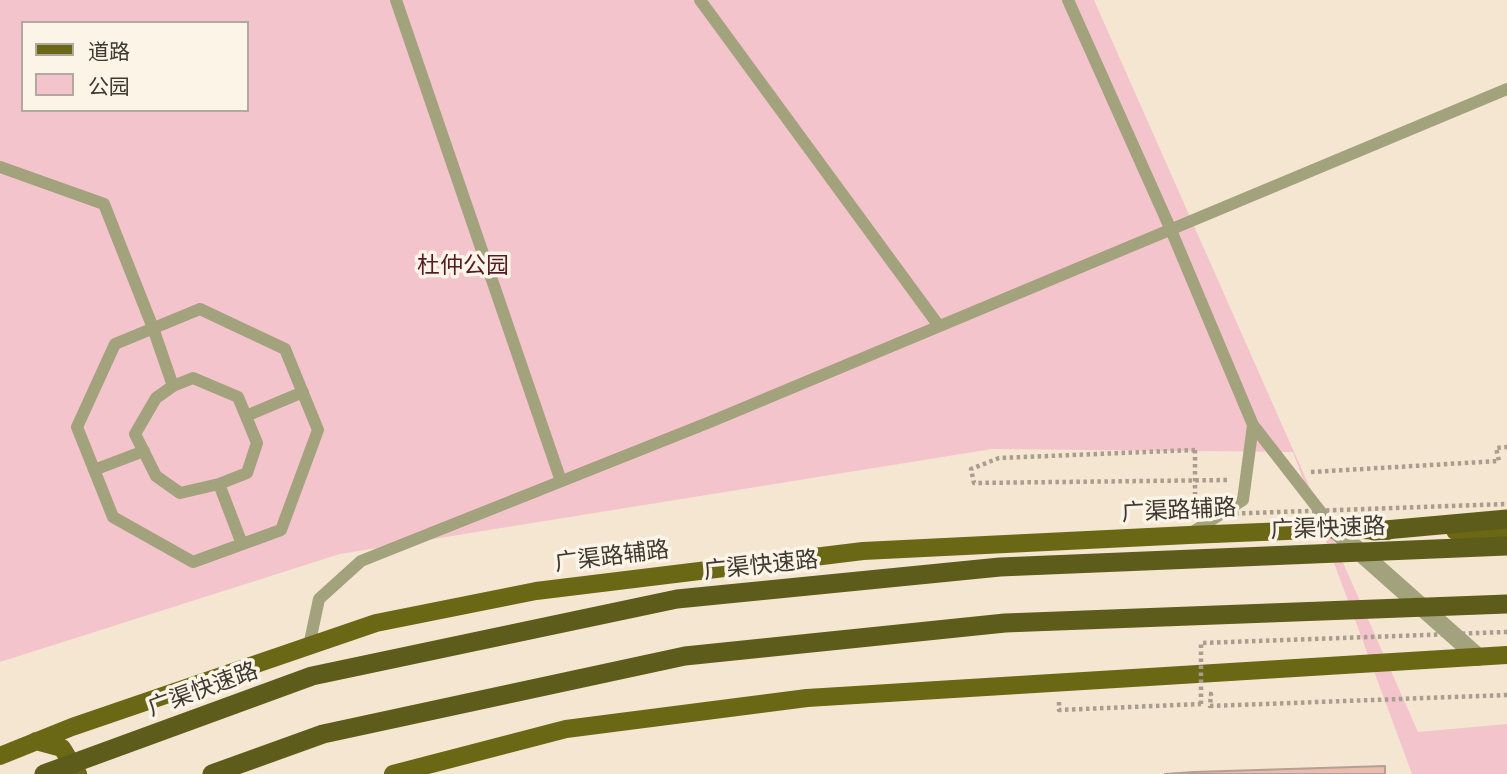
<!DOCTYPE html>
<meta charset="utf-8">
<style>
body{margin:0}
#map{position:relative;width:1507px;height:774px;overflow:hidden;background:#f5e6d2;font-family:"Open Sans","Noto Sans SC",sans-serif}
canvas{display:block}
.legend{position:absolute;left:21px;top:21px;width:228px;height:91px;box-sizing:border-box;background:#fdf4e8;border:2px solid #b1a99f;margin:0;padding:9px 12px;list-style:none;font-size:21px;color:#3f3931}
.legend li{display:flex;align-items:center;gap:14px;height:35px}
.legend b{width:35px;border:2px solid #b1a99f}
</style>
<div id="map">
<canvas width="1507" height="774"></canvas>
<ul class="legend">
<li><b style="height:9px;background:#6a6715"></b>道路</li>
<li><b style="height:19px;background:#f4c4cc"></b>公园</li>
</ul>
</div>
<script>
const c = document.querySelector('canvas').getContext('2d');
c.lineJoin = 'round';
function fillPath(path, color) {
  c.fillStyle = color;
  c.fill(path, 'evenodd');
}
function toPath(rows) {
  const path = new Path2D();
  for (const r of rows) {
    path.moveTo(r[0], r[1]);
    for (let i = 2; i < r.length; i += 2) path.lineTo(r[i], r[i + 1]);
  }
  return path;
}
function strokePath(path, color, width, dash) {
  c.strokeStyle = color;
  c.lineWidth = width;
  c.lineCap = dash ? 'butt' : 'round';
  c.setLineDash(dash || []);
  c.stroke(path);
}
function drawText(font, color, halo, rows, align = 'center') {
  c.font = font + ' "Open Sans","Noto Sans SC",sans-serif';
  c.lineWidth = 7;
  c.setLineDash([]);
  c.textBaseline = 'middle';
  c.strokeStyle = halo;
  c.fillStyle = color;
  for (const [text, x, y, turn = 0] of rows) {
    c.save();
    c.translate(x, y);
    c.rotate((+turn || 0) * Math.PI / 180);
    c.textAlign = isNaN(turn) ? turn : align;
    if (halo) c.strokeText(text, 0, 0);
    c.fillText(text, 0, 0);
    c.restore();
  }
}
fillPath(toPath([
 [0,0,1094,0,1418,732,1507,724,1507,774,1412,774,1293,452,992,449,340,554,0,662],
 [23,23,247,23,247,110,23,110]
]), '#f4c4cc');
const building = toPath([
 [1385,766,1385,774,1165,774,1194,772,1385,766]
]);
fillPath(building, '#e9bcac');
strokePath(building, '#b69e95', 2);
strokePath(toPath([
 [1195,450,999,458,971,469,974,483,1229,480],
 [1311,472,1499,461,1496,448,1507,447],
 [1209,694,1211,694,1210,706,1507,695],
 [1059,702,1059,710,1201,704]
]), '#a99d8e', 4.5, [3.5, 3.5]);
strokePath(toPath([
 [396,0,561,481],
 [700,0,939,326],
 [1068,0,1171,230,1253,425],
 [0,167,104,204,153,328,173,386],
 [200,309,285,349,318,430,281,530,193,562,113,517,77,427,115,344,200,309],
 [246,416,303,392],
 [94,470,144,451],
 [219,484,180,493,156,476,135,434,156,398,173,386,193,378,238,397,257,443,247,473,219,484,242,544],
 [1191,533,1243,500,1253,425,1334,529],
 [309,646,319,599,361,561,710,422,1507,89]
]), '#a2a27c', 12);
strokePath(toPath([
 [1334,529,1478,657]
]), '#a2a27c', 18);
strokePath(toPath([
 [1455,531,1507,531],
 [36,741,62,748,78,774],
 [0,756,72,727,376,623,536,591,863,551,1189,535,1334,529,1388,531],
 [393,774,566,729,807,698,1507,655]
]), '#6a6715', 18);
strokePath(toPath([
 [1374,531,1507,519]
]), '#5e5c1a', 19);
strokePath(toPath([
 [1195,450,1195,515,1507,504],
 [1201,704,1201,643,1507,632]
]), '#a99d8e', 4.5, [3.5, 3.5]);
strokePath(toPath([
 [44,774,312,676,677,599,1000,567,1507,546],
 [212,774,323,734,685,656,1005,623,1507,604]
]), '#5e5c1a', 19);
drawText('23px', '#541b29', '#fdf4e8', [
 ["杜仲公园",463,266]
]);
drawText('23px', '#3f3931', '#fdf4e8', [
 ["广渠路辅路",1179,511,-3],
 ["广渠快速路",1328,529,-2],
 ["广渠路辅路",612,557,-7],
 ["广渠快速路",761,566,-6],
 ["广渠快速路",203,690,-20]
]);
</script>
